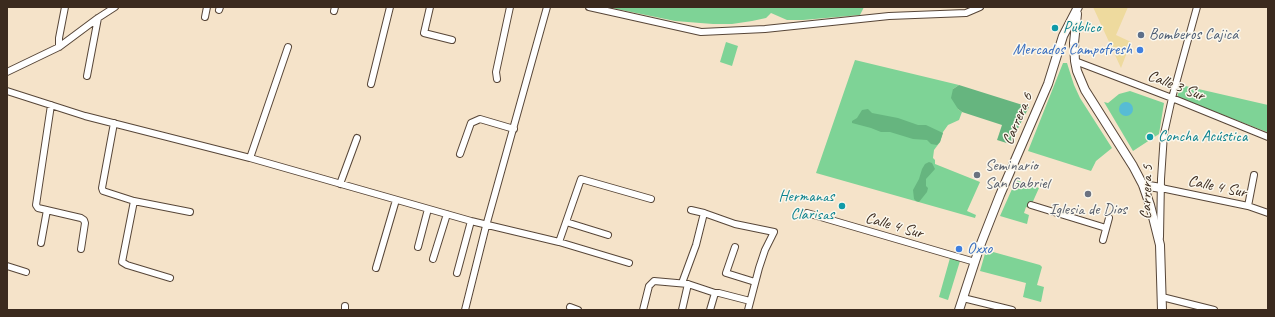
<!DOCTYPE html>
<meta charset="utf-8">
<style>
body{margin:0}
#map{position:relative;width:1275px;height:317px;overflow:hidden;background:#f5e3c9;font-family:Caveat,sans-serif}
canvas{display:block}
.frame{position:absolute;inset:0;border:8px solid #3b2a1e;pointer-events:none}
</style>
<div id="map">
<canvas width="1275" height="317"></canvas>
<div class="frame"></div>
</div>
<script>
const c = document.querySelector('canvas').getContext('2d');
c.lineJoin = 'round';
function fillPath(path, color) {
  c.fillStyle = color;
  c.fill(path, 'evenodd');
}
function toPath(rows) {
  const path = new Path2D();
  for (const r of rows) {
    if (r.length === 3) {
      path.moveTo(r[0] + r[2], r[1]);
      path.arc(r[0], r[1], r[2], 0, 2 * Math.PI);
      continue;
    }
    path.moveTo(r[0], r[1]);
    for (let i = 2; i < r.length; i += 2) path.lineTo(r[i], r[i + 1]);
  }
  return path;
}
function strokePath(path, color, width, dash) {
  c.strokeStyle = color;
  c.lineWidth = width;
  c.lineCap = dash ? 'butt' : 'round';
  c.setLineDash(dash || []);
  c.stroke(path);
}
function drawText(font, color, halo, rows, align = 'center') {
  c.font = font + ' Caveat,sans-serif';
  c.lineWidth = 3;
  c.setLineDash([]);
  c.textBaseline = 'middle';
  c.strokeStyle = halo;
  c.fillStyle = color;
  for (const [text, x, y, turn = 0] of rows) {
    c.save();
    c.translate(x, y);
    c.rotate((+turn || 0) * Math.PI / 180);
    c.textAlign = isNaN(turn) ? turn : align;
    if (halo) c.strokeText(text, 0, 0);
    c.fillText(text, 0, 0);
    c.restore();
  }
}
fillPath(toPath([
 [607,7,864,7,860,15,803,20,787,20,771,13,766,18,752,21,732,24,713,24,675,21],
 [726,42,738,46,732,66,720,62],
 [855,60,959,85,953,89,958,109,962,112,959,120,948,125,943,132,940,142,934,150,933,158,935,160,935,164,980,182,967,211,976,215,975,218,816,173],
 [1063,63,1067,63,1074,85,1080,98,1112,148,1096,161,1091,171,1028,151],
 [1181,85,1268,105,1267,132,1177,97],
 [1130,91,1164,103,1159,134,1133,151,1104,102,1108,103,1119,94],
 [1016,180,1039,188,1030,208,1026,207,1024,213,1029,215,1027,224,1000,216],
 [986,250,1040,265,1042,267,1037,285,1044,287,1041,302,1023,297,1026,283,980,271],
 [950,258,960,261,948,300,939,297]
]), '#7ed396');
fillPath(toPath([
 [959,85,1029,107,1010,144,997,140,1002,125,962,112,958,109,951,98,953,89],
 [868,109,872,113,898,118,918,125,926,125,943,133,940,142,937,145,931,144,927,140,913,139,890,132,881,132,871,128,852,123,852,121,857,118,862,110],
 [929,162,932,163,935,169,926,179,926,186,928,188,927,192,919,202,916,201,914,199,913,190,919,179,922,169,925,164]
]), '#66b57f');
fillPath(toPath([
 [1093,7,1128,7,1116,35,1131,42,1121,68]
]), '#eeda9e');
fillPath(toPath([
 [1126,109,7]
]), '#57bcd5');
const minor = toPath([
 [430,7,424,33,452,40],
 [589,7,701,32,765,29,889,16,966,13,980,7],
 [219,10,220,7],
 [334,11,335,7],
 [205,17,207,7],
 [59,47,59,38,65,7],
 [1075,61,1172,98,1268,137],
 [7,72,59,47,98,18,115,7],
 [87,76,98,18],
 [497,79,496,72,510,7],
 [371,84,390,7],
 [7,91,85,116,250,158,471,221,559,242,629,263],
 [51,105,36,205,38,208,81,218,84,220,85,223,81,249],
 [114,123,102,188,103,191,134,201,190,212],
 [460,154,471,123,480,119,514,129],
 [250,158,288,47],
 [340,184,357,138],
 [1161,188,1248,206,1268,213],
 [134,201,122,262,127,265,170,278],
 [1031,205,1106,228],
 [1248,206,1254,175],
 [704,213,735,224,774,232,765,250,759,268,748,310],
 [807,213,975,262],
 [566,222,608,235],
 [1160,237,1161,179,1164,134,1172,98,1197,7],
 [1103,240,1109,218],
 [559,242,581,179,651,199],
 [41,243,47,210],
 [418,247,428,209],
 [735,247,726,273,755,282],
 [433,259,447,214],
 [7,266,26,272],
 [376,268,396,200],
 [457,273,471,221],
 [682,283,696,245,704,213,691,210],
 [1162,297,1214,310],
 [963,298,1012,310],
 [570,307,578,310],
 [345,310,345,306],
 [465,310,486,226,547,7],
 [643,310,649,286,654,281,688,284,715,293,719,293,750,301],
 [682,310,688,284],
 [710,310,715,293]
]);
const secondary = toPath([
 [1077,14,1074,43,1075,61,1077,71,1085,90,1133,166,1143,185,1150,205,1160,245,1162,310],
 [1143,185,1161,188],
 [959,310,980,246,1000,195,1048,84,1063,36,1078,7]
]);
strokePath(minor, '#574638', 8);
strokePath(secondary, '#574638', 10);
strokePath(minor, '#fff', 6);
strokePath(secondary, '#fff', 8);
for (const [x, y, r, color] of [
 [1055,28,4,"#0f9aa8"],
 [1141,35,4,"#5c6f8a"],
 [1140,50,4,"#3f7fe0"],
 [1150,137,4,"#0f9aa8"],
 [977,175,4,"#6b7280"],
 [1088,194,4,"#6b7280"],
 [842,206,4,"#0f9aa8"],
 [959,249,4,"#3f7fe0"]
]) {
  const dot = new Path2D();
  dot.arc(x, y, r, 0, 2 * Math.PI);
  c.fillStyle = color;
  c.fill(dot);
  strokePath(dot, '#fbf7ec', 1.5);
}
drawText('16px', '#0d838f', '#fbf7ec', [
 ["Público",1063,28],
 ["Concha Acústica",1158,137],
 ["Hermanas",834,197,"right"],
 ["Clarisas",834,215,"right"]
], 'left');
drawText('16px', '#4e5e75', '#fbf7ec', [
 ["Bomberos Cajicá",1149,35]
], 'left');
drawText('16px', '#366cbe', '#fbf7ec', [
 ["Mercados Campofresh",1132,50],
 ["Oxxo",967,249,"left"]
], 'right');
drawText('16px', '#3b2a1e', '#fbf7ec', [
 ["Calle 3 Sur",1176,86,21],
 ["Carrera 6",1018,119,-67],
 ["Calle 4 Sur",1217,187,12],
 ["Carrera 5",1147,192,-88],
 ["Calle 4 Sur",894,226,16]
]);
drawText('16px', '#5b616d', '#fbf7ec', [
 ["Seminario",985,166],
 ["San Gabriel",985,184],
 ["Iglesia de Dios",1088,210,"center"]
], 'left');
</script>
